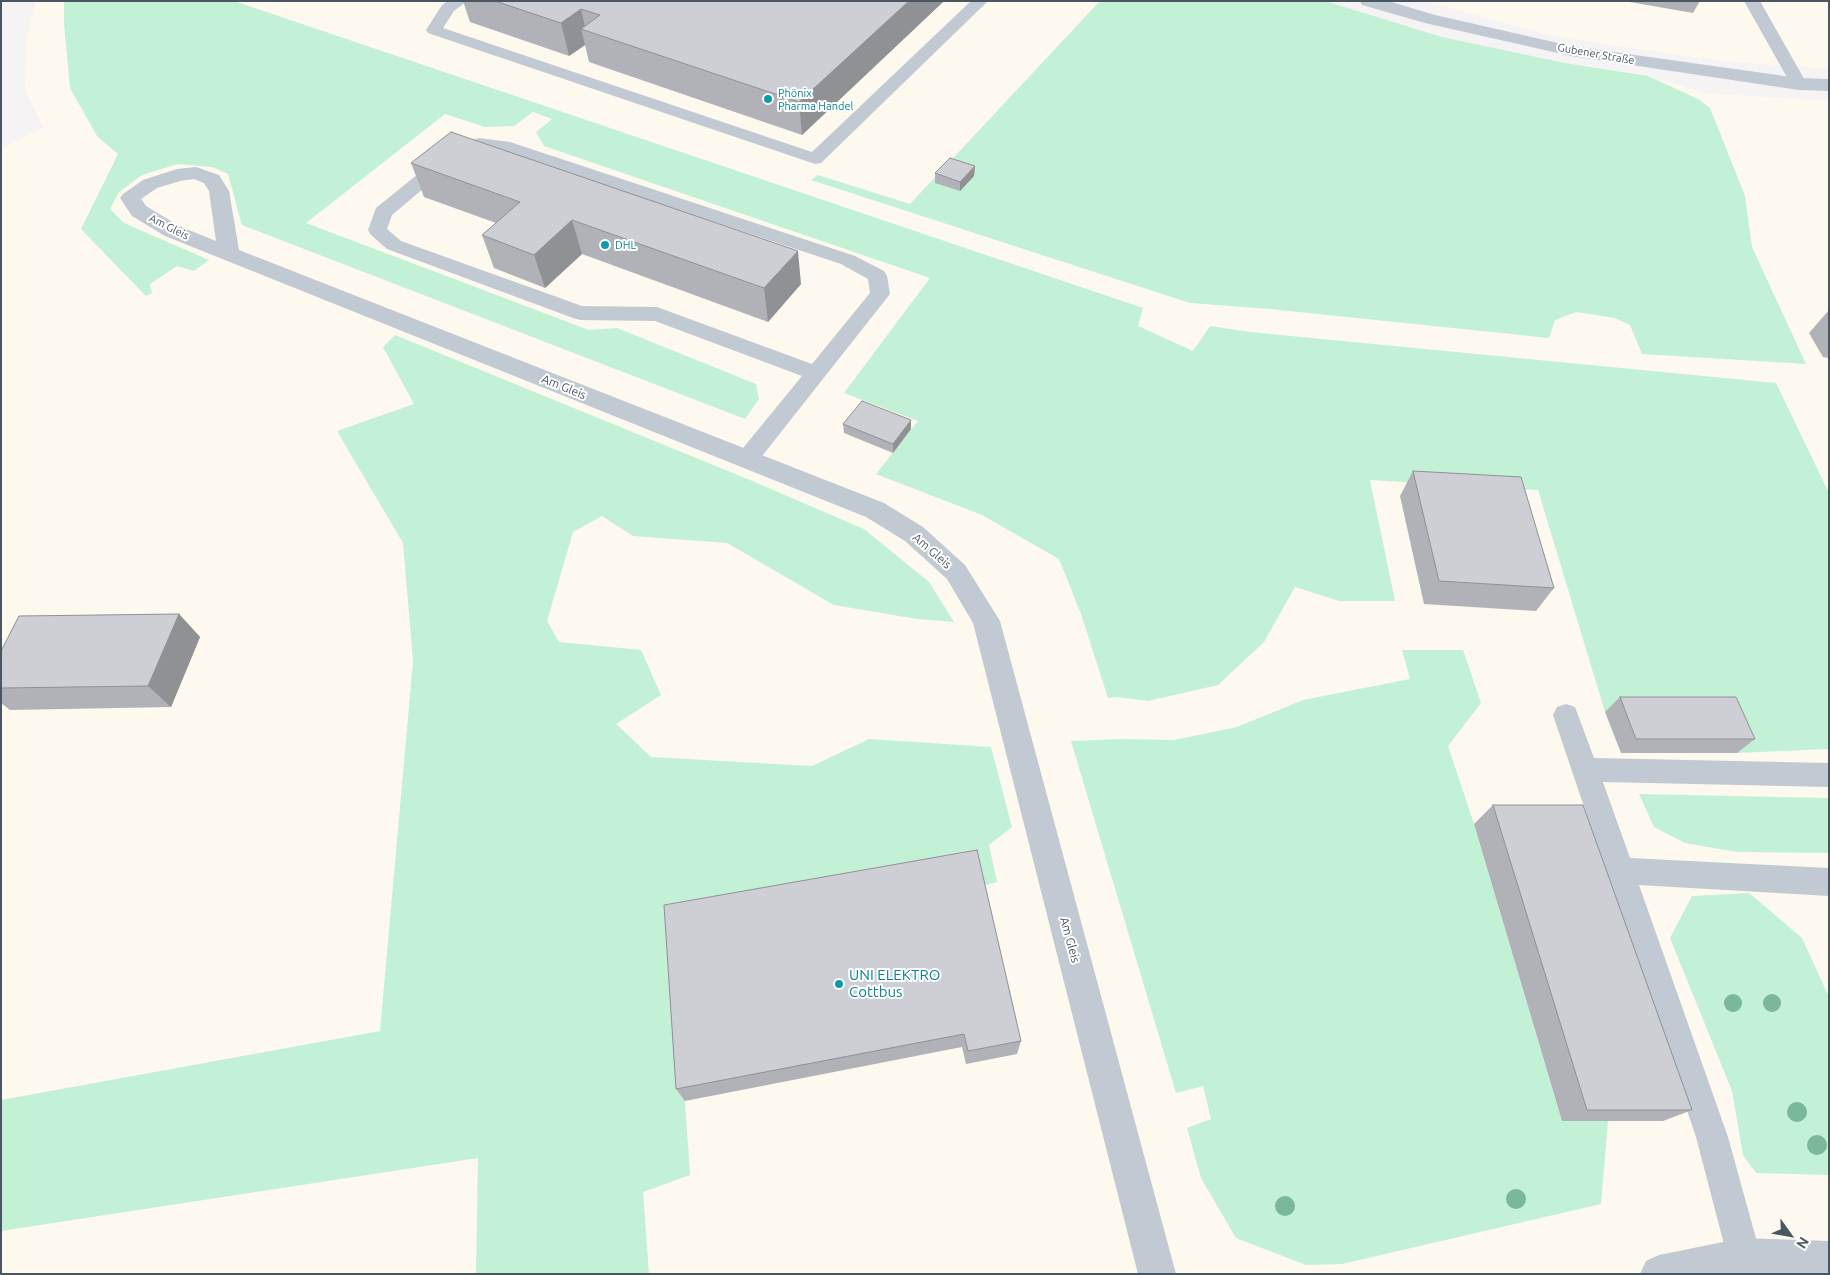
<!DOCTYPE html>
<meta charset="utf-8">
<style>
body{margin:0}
#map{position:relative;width:1830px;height:1275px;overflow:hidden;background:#f5f3f3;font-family:Ubuntu,sans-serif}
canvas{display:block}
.frame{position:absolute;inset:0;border:2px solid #4a5661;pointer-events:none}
.north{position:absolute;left:1765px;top:1210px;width:50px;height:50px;-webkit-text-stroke:4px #fff;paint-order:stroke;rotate:122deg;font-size:14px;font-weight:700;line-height:20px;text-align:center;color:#4a5661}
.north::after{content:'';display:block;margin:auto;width:18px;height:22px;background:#4a5661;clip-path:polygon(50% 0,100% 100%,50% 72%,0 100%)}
</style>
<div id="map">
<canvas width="1830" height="1275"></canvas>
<div class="frame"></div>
<div class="north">N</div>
</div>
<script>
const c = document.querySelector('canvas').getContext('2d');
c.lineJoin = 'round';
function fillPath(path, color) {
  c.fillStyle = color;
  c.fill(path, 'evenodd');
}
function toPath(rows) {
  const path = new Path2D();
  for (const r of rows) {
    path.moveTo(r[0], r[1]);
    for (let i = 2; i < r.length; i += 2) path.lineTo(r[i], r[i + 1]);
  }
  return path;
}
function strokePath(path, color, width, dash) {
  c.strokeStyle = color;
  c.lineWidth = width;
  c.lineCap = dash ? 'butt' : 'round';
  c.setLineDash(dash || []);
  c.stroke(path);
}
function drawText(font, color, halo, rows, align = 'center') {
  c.font = font + ' Ubuntu,sans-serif';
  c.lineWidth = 4;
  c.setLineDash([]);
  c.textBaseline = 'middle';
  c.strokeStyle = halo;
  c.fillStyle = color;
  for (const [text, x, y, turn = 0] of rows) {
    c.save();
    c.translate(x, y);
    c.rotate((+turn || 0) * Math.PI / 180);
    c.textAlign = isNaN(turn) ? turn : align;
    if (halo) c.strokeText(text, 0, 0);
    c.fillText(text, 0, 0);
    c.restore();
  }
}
fillPath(toPath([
 [36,1,1325,1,1442,37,1565,63,1648,76,1705,93,1829,101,1829,1274,1,1274,1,149,43,128,25,89,26,41],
 [1423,1,1829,1,1829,69,1721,61,1557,37]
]), '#fdf9ef');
fillPath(toPath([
 [64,1,234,1,1143,308,1138,326,1193,351,1210,326,1250,332,1776,383,1829,493,1829,749,1737,753,1718,712,1605,712,1538,490,1370,480,1395,601,1339,601,1295,587,1264,642,1218,685,1148,701,1117,697,1108,698,1081,614,1059,559,982,515,876,474,918,421,844,393,930,278,544,146,536,132,552,119,533,112,514,126,485,127,445,114,306,223,589,330,617,328,756,384,759,399,745,419,242,225,228,174,212,167,178,164,142,175,119,192,110,209,124,223,209,260,194,271,177,266,150,284,152,293,146,296,81,229,118,154,97,136,70,88,64,24],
 [1100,1,1325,1,1442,37,1565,63,1648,76,1700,100,1710,108,1745,196,1752,247,1806,364,1642,354,1630,325,1615,318,1576,312,1555,320,1549,338,1270,309,1190,303,811,180,818,175,910,204],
 [395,335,750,480,864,529,929,582,954,622,917,619,834,605,727,543,633,536,602,516,573,532,547,621,559,642,641,650,661,695,616,724,651,757,812,766,869,739,991,747,1012,827,989,845,997,882,979,887,673,922,690,1175,643,1192,649,1274,476,1274,478,1158,1,1231,1,1100,380,1031,413,661,403,543,337,431,414,404,383,347],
 [1402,650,1463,650,1481,703,1448,746,1474,824,1562,1121,1608,1121,1601,1204,1342,1264,1306,1265,1236,1238,1201,1178,1187,1128,1211,1119,1203,1086,1176,1093,1071,741,1122,739,1174,740,1237,727,1303,700,1410,679],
 [1639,794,1829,798,1829,853,1737,852,1685,843,1654,827],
 [1749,893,1802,938,1829,997,1829,1175,1756,1173,1743,1155,1732,1091,1670,938,1692,896]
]), '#c3f1d5');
fillPath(toPath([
 [448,1,467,1,454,11,443,28,812,152,971,1,988,1,821,163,815,164,428,33,426,30,442,5,448,1],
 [1744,1,1760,1,1807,84,1805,88,1793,88,1744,1],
 [479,138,510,142,855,256,884,271,887,276,890,294,755,465,747,467,739,465,736,459,739,453,802,376,655,321,580,320,573,318,387,249,370,234,368,230,376,208,450,148,479,138],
 [481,149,501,151,841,264,868,279,870,293,812,364,657,307,582,306,401,241,387,229,392,215,462,156,481,149],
 [1566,704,1575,707,1594,758,1829,763,1829,787,1603,782,1630,858,1829,868,1829,896,1639,885,1728,1137,1765,1271,1764,1274,1732,1274,1731,1271,1696,1137,1553,715,1557,707,1566,704]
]), '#c1cad2');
fillPath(toPath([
 [1360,1,1388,1,1435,15,1571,46,1799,78,1829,79,1829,91,1799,90,1571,56,1425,23,1362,5,1360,1],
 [196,167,219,175,229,191,239,250,884,503,923,527,965,565,1000,621,1176,1274,1138,1274,973,623,947,579,905,541,866,517,165,236,132,216,120,198,123,194,143,180,177,169,196,167],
 [194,179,204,183,209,191,216,241,179,226,146,206,141,199,157,188,180,181,194,179],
 [1743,1238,1829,1241,1829,1274,1640,1274,1646,1261,1659,1255,1743,1238]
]), '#c1cad2');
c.fillStyle = '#7bb799';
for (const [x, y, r] of [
 [1733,1003,9],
 [1772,1003,9],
 [1797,1112,10],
 [1817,1145,10],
 [1516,1199,10],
 [1285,1206,10]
]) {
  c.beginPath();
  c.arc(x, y, r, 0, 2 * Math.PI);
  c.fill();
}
fillPath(toPath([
 [463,1,944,1,802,135,589,62,585,45,569,56,470,22],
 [1624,1,1700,1,1693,13],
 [411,163,801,284,768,322,582,254,545,288,494,268,482,235,496,223,424,197],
 [975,166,974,176,960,191,935,183,935,173],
 [1829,310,1829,358,1823,357,1809,333],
 [843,424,911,429,893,453,844,433],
 [1413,471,1554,588,1536,611,1424,604,1400,496],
 [179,614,200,637,171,707,10,710,1,703,1,688],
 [1620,697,1755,739,1737,753,1621,753,1605,712],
 [1493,805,1692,1110,1663,1121,1562,1121,1474,824],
 [664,905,1021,1041,1017,1054,966,1064,962,1047,685,1101,676,1089]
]), '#b0b2b7');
fillPath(toPath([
 [909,1,944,1,802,135,799,102],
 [581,9,586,31,581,29,585,45,569,56,561,23],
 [975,166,974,176,960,191,960,182],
 [572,220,582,254,545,288,534,255],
 [798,251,801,284,768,322,764,288],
 [911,420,911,429,893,453,893,444],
 [179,614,200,637,171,707,148,686]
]), '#909195');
const building = toPath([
 [495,1,909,1,799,102,581,29,600,15,581,9,561,23,495,1],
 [451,132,798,251,764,288,572,220,534,255,482,235,520,202,411,163,451,132],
 [950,158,975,166,960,182,935,173,950,158],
 [862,401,911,420,893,444,843,424,862,401],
 [1413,471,1521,477,1554,588,1439,581,1413,471],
 [179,614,148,686,1,688,1,651,19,616,179,614],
 [1620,697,1736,697,1755,739,1636,739,1620,697],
 [1493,805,1583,805,1692,1110,1587,1110,1493,805],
 [977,850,1021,1041,968,1051,964,1034,676,1089,664,905,977,850]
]);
fillPath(building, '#cdcfd5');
strokePath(building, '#909195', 1);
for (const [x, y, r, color] of [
 [768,99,5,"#0f9aa8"],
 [605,245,5,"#0f9aa8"],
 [839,984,5,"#0f9aa8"]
]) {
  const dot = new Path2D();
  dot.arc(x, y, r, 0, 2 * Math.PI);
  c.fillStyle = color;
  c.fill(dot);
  strokePath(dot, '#fff', 2);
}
drawText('11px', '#4a5661', '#fff', [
 ["Gubener Straße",1596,54,10],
 ["Am Gleis",169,227,27]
]);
drawText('11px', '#0d838f', '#fff', [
 ["Phönix",778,93],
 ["Pharma Handel",778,106],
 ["DHL",615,245]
], 'left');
drawText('12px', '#4a5661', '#fff', [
 ["Am Gleis",564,387,22],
 ["Am Gleis",932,551,41],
 ["Am Gleis",1070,940,75]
]);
drawText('15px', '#0d838f', '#fff', [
 ["UNI ELEKTRO",849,975],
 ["Cottbus",849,992]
], 'left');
</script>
